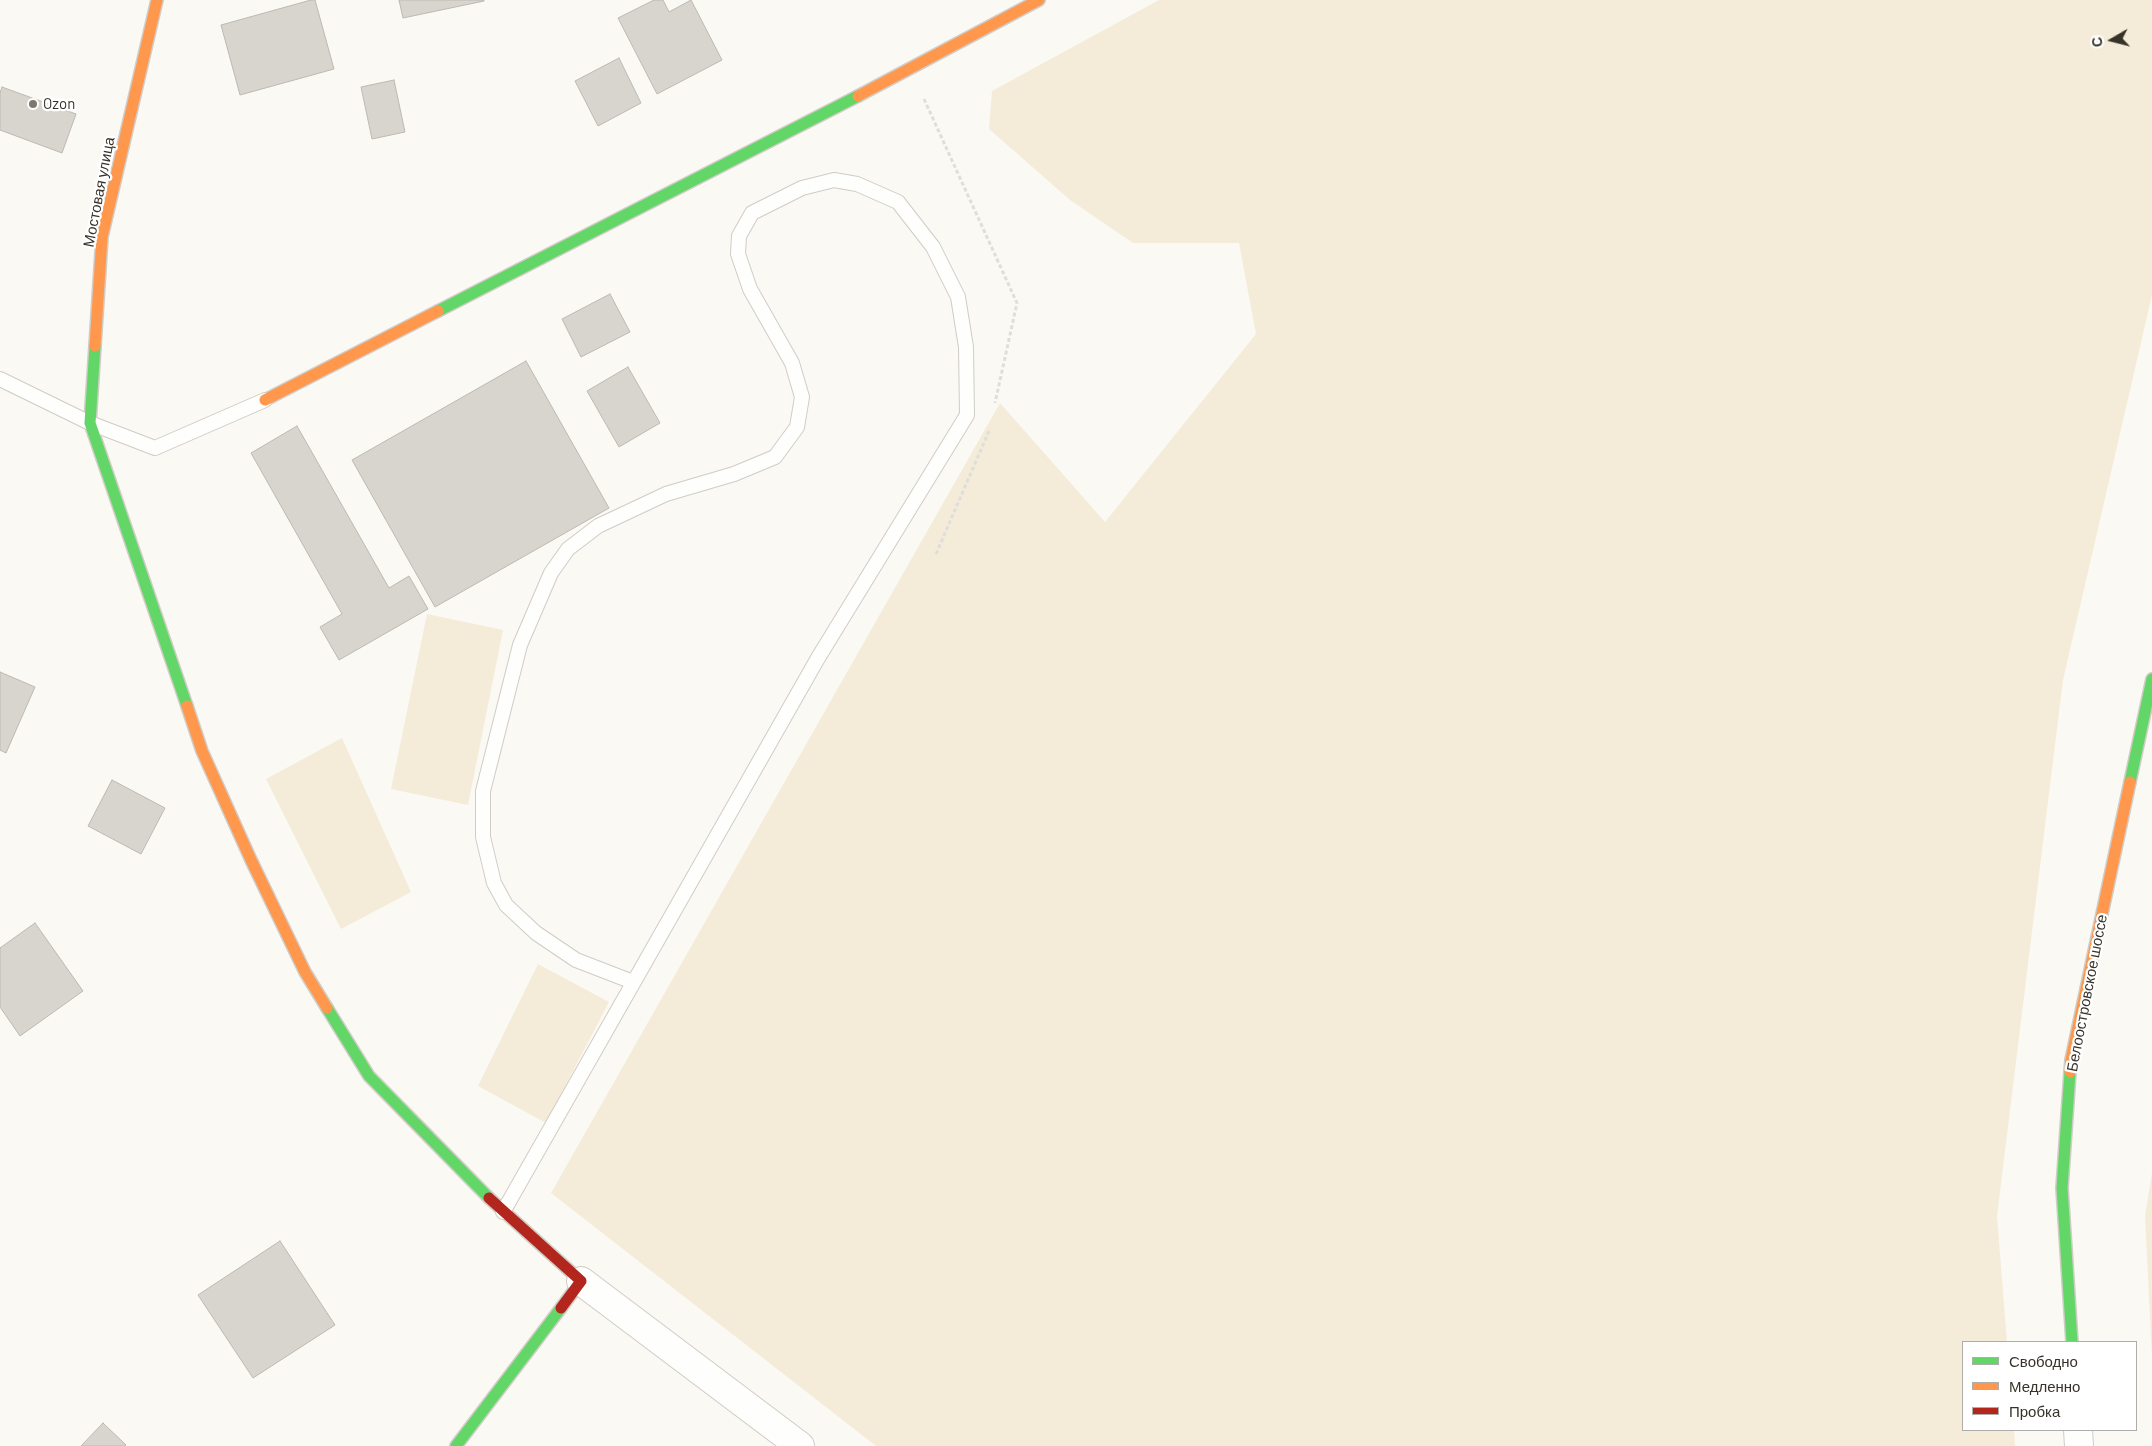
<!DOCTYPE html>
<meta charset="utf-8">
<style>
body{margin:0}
#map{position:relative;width:2152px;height:1446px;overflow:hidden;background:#fbf9f4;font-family:Barlow,sans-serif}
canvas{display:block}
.legend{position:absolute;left:1962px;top:1341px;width:175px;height:90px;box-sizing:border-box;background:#fff;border:1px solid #afada9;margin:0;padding:6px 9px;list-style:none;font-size:15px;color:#373329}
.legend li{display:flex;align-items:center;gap:10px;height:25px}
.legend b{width:25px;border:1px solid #afada9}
.north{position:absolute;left:2087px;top:15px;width:50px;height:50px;-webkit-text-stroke:4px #fff;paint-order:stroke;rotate:262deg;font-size:14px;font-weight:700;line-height:20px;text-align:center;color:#373329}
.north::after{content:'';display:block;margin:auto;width:18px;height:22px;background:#373329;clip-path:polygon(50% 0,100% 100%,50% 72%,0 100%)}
</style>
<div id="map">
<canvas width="2152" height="1446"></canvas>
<ul class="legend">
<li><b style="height:6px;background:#63d668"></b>Свободно</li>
<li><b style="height:6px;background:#ff974d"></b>Медленно</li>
<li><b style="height:6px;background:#b3261e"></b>Пробка</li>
</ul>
<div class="north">С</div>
</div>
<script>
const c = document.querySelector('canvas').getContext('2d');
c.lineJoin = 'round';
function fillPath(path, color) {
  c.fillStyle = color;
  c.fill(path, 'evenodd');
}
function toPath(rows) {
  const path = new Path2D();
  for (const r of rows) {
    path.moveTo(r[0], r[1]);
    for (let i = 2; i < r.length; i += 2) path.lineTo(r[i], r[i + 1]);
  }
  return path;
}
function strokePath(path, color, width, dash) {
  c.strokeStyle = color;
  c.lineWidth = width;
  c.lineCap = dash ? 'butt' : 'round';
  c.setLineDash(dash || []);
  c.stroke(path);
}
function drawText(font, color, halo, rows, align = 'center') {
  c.font = font + ' Barlow,sans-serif';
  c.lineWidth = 4.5;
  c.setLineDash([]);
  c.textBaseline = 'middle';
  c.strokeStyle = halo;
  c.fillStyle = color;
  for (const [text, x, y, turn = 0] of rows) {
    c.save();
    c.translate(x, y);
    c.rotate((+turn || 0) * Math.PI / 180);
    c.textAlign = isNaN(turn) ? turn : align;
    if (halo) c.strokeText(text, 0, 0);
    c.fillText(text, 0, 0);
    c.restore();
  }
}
fillPath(toPath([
 [1159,0,2152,0,2152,295,2063,680,1997,1216,2007,1342,1963,1342,1963,1430,2014,1430,2015,1446,876,1446,551,1193,1000,403,1105,522,1256,334,1239,243,1133,243,1070,200,989,129,992,91],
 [427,614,503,630,468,805,391,789],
 [342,738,411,892,341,929,266,779],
 [538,964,609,1002,546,1123,478,1086],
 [2152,1173,2152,1357,2145,1216]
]), '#f4ecd8');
const building = toPath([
 [311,0,315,0,334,69,240,95,221,25,311,0],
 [399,0,484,0,484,1,403,18,399,0],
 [654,0,663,0,669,12,691,0,722,60,657,94,618,18,654,0],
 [619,58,641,103,598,126,575,81,619,58],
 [394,80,405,132,372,139,361,87,394,80],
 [2,87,76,114,62,153,0,130,0,93,2,87],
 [610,294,630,332,581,357,562,319,610,294],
 [526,361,609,508,435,607,352,460,526,361],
 [628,367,660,423,619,447,587,391,628,367],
 [297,426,389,588,409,576,428,609,339,660,320,627,342,614,251,453,297,426],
 [0,672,35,687,6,753,0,750,0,672],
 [112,780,165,808,141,854,88,826,112,780],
 [35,923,83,991,20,1036,0,1007,0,948,35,923],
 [280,1241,335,1325,253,1378,198,1295,280,1241],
 [103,1423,126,1445,125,1446,81,1446,103,1423]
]);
fillPath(building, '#d8d5ce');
strokePath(building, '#bcb9b3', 1);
const lane = toPath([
 [0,379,90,423,155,448,265,400],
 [503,1212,818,658,967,415,966,347,958,297,933,247,898,202,857,184,834,180,802,188,752,213,739,236,738,254,750,289,792,363,802,397,797,427,775,457,734,474,666,494,598,526,568,549,551,573,520,645,483,791,483,837,494,883,506,905,536,933,576,960,633,982]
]);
const street = toPath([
 [581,1281,800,1446],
 [2078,1430,2079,1446]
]);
const fast = toPath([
 [438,311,858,96],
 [95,346,90,423,187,706],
 [2130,782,2152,679],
 [327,1008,369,1076,489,1198],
 [2070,1072,2062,1188,2072,1342],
 [456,1446,561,1308]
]);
const slow = toPath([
 [858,96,1039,0],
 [95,346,102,237,157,0],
 [265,400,438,311],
 [187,706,202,751,251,860,305,972,327,1008],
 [2070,1072,2071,1060,2130,782]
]);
const jam = toPath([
 [489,1198,581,1281,561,1308]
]);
strokePath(lane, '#d0ccc6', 16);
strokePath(street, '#d0ccc6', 30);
strokePath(fast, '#d0ccc6', 14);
strokePath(slow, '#d0ccc6', 14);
strokePath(jam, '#d0ccc6', 14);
strokePath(toPath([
 [924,99,1017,303,995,403],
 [936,554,989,431]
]), '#dfdedc', 3, [4, 2.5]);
strokePath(lane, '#fefefd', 14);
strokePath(street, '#fefefd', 28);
strokePath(fast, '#63d668', 11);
strokePath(slow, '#ff974d', 11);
strokePath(jam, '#b3261e', 11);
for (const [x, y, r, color] of [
 [33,104,5,"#7c7870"]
]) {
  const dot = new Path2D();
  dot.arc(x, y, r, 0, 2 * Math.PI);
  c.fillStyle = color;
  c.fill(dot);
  strokePath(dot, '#fff', 2);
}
drawText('15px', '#373329', '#fff', [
 ["Ozon",43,104]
], 'left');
drawText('15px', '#373329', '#fff', [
 ["Мостовая улица",99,192,-79],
 ["Белоостровское шоссе",2087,993,-79]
]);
</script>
